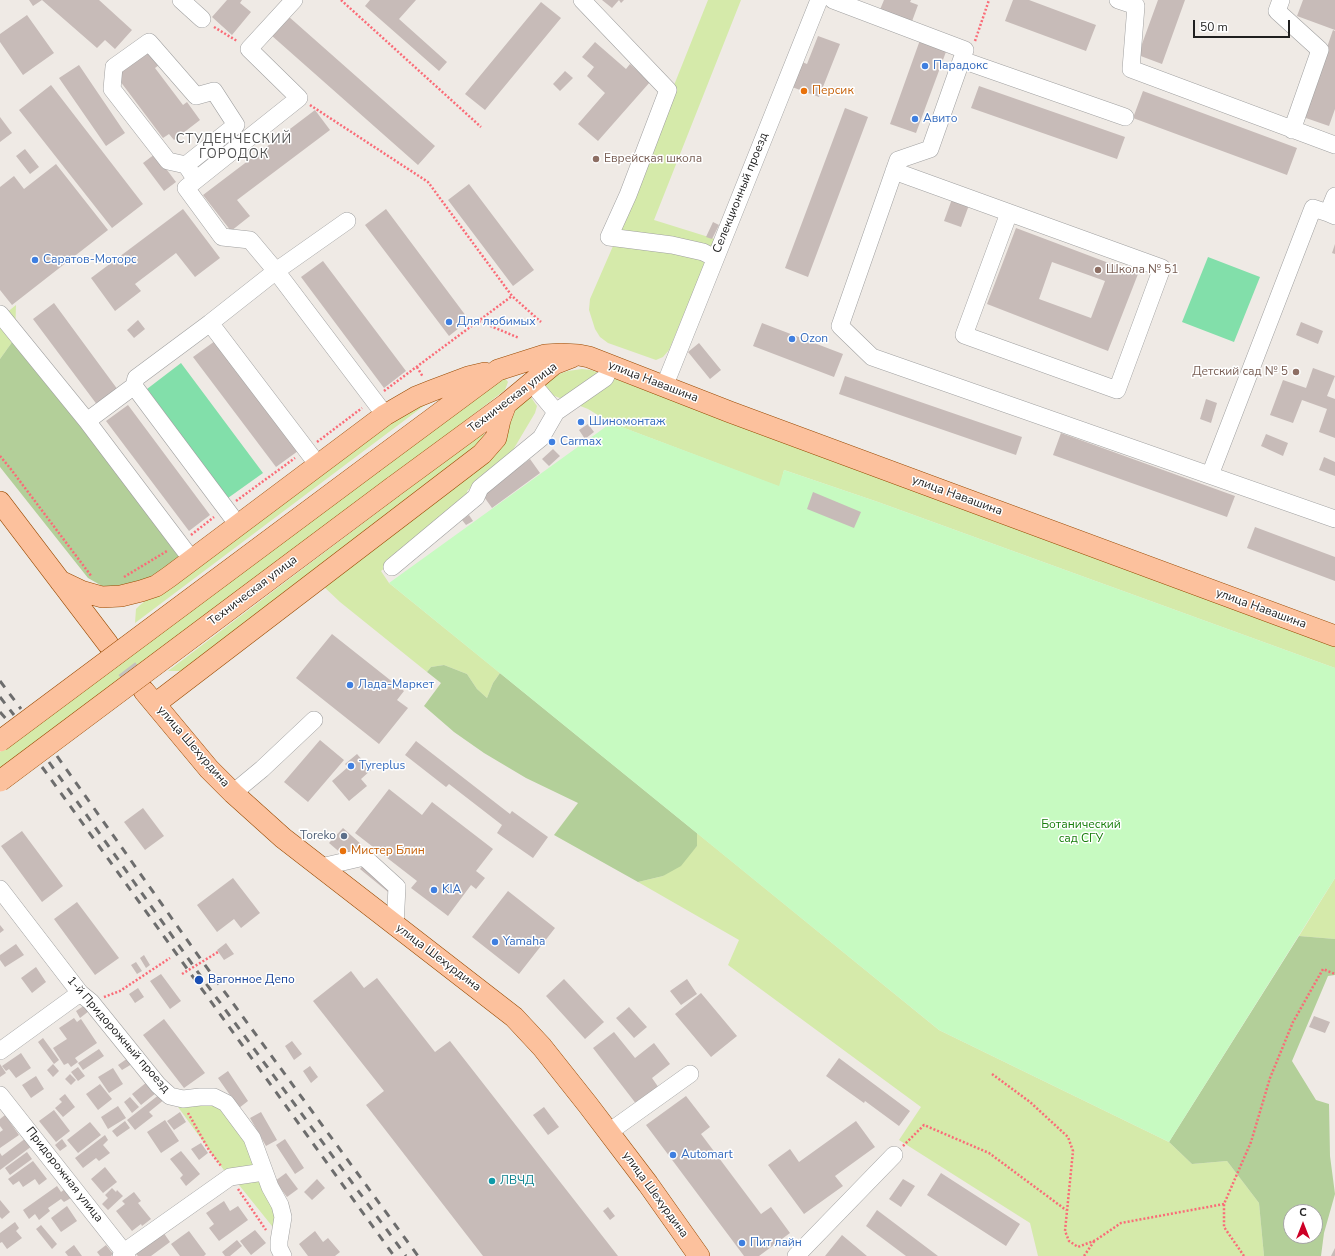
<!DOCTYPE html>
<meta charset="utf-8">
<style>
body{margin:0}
#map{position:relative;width:1335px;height:1256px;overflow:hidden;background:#efeae5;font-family:"Nunito Sans",sans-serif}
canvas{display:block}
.north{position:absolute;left:1283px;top:1204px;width:40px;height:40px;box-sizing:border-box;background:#fff;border:1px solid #a5a5a5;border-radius:50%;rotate:0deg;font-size:11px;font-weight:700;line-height:16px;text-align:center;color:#1f1f1f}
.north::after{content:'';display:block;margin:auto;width:14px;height:18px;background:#cd0026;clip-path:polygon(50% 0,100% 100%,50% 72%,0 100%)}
.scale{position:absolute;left:1193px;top:20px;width:97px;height:18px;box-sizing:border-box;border:2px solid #1f1f1f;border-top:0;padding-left:5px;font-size:12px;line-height:14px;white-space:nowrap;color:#1f1f1f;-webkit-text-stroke:3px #fff;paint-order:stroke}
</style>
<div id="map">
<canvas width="1335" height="1256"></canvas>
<div class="north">С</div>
<div class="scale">50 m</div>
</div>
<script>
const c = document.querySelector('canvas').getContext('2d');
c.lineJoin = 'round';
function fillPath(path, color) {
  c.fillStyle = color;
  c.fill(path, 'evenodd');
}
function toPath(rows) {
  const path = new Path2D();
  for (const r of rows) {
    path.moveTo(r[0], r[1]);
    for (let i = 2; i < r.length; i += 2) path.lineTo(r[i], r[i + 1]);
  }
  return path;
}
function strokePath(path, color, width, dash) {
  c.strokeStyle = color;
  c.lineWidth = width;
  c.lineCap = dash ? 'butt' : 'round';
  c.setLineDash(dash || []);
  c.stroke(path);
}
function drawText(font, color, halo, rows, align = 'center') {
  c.font = font + ' "Nunito Sans",sans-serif';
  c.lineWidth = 3;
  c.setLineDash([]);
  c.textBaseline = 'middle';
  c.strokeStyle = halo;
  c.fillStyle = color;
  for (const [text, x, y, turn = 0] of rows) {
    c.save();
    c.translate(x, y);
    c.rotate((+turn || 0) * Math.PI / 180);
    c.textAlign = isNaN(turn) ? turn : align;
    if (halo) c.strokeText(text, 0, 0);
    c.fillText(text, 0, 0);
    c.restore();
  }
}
fillPath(toPath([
 [708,0,741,0,654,220,715,239,669,350,663,357,656,360,608,343,600,337,595,329,589,310,590,299,620,230,623,213],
 [16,305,15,338,0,359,0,318],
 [582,369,591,370,1335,646,1335,668,878,502,784,470,780,487,611,423,588,409,552,395,543,382,556,375,568,371],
 [505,378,508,382,505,390,388,480,0,770,0,752,489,384],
 [528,393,537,406,535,413,513,450,467,491,469,499,381,571,389,583,500,673,493,683,487,698,477,689,467,674,444,665,431,667,427,672,340,602,321,584,507,432,519,401],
 [429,402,365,450,135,623,136,609,140,605,387,419],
 [482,433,484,434,483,440,475,449,183,671,168,671],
 [697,833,939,1030,1169,1142,1192,1164,1227,1161,1259,1203,1264,1256,1038,1256,1030,1223,899,1140,921,1107,728,965,739,940,638,882,663,876,697,846],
 [1335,878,1335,939,1299,936,1314,912],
 [210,1101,222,1106,246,1138,278,1210,276,1231,235,1180,226,1173,178,1107]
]), '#d5eaaa');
fillPath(toPath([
 [15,338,184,556,155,581,117,587,102,586,88,578,0,467,0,359],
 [444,665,467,674,477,689,487,698,493,683,500,673,697,833,697,846,681,866,663,876,638,882,554,835,578,803,526,778,484,753,454,732,424,706,441,683,427,672,431,667],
 [1299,936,1335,939,1335,975,1328,976,1292,1061,1316,1100,1329,1104,1330,1156,1335,1194,1324,1233,1321,1256,1264,1256,1259,1203,1227,1161,1192,1164,1169,1142],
 [1291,1212,1315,1212,1315,1236,1291,1236]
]), '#b3cf99');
fillPath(toPath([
 [611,423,779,486,784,470,878,502,1335,668,1335,878,1169,1142,939,1030,389,583]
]), '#c7fac1');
fillPath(toPath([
 [1208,257,1260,277,1234,342,1182,322],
 [181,363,263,473,228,498,147,389]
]), '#82dfaa');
fillPath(toPath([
 [29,0,99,0,132,30,115,49,105,40,97,48,42,0,33,6],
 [227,0,242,0,240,3,251,12,232,35,212,17],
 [370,0,416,0,399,19,447,62,439,71,365,6],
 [602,0,624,0,621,3,619,0,612,8],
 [884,0,911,0,910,2,918,5,911,24,879,12],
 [1013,0,1029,0,1096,25,1086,51,1005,21],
 [1158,0,1185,0,1162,64,1138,55],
 [1303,0,1335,0,1335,30,1297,16],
 [541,2,561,18,485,110,465,94],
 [27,15,54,53,23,75,0,42,0,34],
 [288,16,435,146,418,165,271,35],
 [1333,30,1335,31,1335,109,1329,126,1303,117],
 [818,36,840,44,819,97,792,87,802,62,807,64],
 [920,40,947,49,916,133,890,124],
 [595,42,626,69,630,64,650,82,598,141,578,124,605,93,587,76,594,67,582,57],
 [146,47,159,65,155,68,183,105,187,102,200,120,174,140,169,134,163,138,117,77,122,73,119,68],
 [79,65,125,133,106,146,59,78],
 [565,71,573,78,560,91,553,84],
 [51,85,143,204,112,228,19,110],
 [979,86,1125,137,1117,159,971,108],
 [1143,91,1297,148,1287,175,1133,118],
 [845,108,868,117,808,277,785,268],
 [315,110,330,130,237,200,250,216,231,231,203,195],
 [0,117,12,133,0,142],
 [25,149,39,167,30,174,16,156],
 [155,154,176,182,164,191,143,163],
 [56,164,108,230,12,305,0,290,0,187,14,176,24,189],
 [469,184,534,270,513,286,448,200],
 [952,199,969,205,961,227,944,221],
 [183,209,220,258,195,277,176,253,135,284,141,291,115,311,91,278],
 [386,209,469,320,449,336,365,225],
 [713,222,719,225,712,239,706,237],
 [1016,228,1138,274,1108,351,987,304],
 [1052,262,1105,281,1091,318,1039,299],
 [1335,244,1335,254,1332,253],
 [323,261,406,371,384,388,301,277],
 [54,303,118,390,98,406,33,319],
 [138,320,145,329,134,338,127,330],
 [1301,322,1323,331,1318,344,1296,335],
 [762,323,843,354,834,377,753,346],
 [215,341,298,451,276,467,193,357],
 [699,343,721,370,710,379,688,352],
 [1313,368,1335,376,1327,396,1335,399,1335,438,1319,432,1327,409,1302,400,1293,423,1270,415,1283,380,1306,388],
 [845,376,1022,437,1016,455,839,394],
 [1206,399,1217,403,1211,423,1200,419],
 [128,405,210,515,189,531,106,421],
 [588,424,594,432,585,439,579,430],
 [1061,433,1235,496,1227,517,1053,455],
 [1266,434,1288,443,1283,456,1261,446],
 [553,449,560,456,549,466,542,459],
 [1324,457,1335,462,1335,476,1319,470],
 [530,459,540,473,492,508,482,494],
 [813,492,861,512,854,528,807,509],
 [469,515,473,521,466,525,462,520],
 [1255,527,1335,557,1335,581,1247,548],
 [332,634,404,691,397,700,408,708,379,744,296,678],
 [320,740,344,760,308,802,284,782],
 [416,741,510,814,512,811,548,837,533,858,497,833,502,825,449,784,446,787,405,755],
 [357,754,371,770,361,779,367,786,349,801,332,781,348,767,345,764],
 [389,789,422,815,432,802,493,849,476,871,485,878,476,889,471,885,448,916,411,888,417,881,355,833],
 [143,808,164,836,145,850,124,822],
 [343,828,362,845,356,853,343,855,329,843],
 [22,831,63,886,42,902,1,846],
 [370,857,398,880,388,892,360,869],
 [233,878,260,913,241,928,234,919,217,932,197,905],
 [508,891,555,928,519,974,472,937],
 [77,902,119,958,95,975,54,919],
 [0,925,4,930,0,933],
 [226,943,234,954,224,960,217,950],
 [16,944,24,955,5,967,0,960,0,955],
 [144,955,150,965,146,968,140,958],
 [136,962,142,971,137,974,131,965],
 [36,967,46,982,32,993,21,978],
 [351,971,364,988,377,978,435,1052,450,1041,618,1256,483,1256,366,1105,384,1091,313,1001],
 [161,974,181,1001,170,1009,150,981],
 [564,979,604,1022,585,1039,546,996],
 [687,979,697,994,681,1005,670,991],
 [138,988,144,997,135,1003,129,994],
 [701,993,737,1036,711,1057,675,1014],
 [85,1005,89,1011,80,1018,76,1011],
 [629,1007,647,1027,634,1038,616,1018],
 [1314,1016,1330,1022,1325,1033,1309,1027],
 [74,1018,77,1022,81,1019,97,1043,75,1058,78,1062,71,1067,68,1063,64,1065,53,1048,67,1039,59,1028],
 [164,1019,205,1073,184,1088,143,1035],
 [614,1032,635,1058,654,1043,670,1064,652,1078,659,1088,637,1105,593,1048],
 [43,1038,59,1060,54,1064,38,1042],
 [292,1041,302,1054,294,1060,285,1046],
 [99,1049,104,1056,83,1070,78,1063],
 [21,1053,31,1068,16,1078,9,1069,6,1071,2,1066],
 [128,1058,132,1064,122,1070,118,1065],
 [839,1058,910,1111,899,1126,865,1101,864,1103,826,1076],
 [0,1064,6,1073,0,1077],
 [53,1064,59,1071,53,1077,47,1070],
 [310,1066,318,1077,311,1083,303,1071],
 [78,1067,85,1076,78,1081,71,1072],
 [113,1068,123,1084,109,1093,98,1077],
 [228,1071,248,1101,239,1108,218,1078],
 [70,1074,76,1080,71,1085,65,1079],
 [36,1076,44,1089,31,1098,22,1085],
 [147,1082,156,1093,141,1105,132,1094],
 [100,1084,112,1099,98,1110,86,1094],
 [65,1094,75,1107,63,1117,55,1108,62,1102,59,1099],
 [160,1094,165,1099,149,1112,153,1116,135,1130,127,1120],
 [686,1096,710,1127,701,1134,761,1214,771,1207,790,1233,759,1256,744,1256,646,1125],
 [130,1097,139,1107,132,1113,124,1102],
 [118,1106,126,1118,108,1129,101,1117],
 [544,1107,559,1127,548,1135,533,1115],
 [54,1110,70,1131,56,1142,39,1121],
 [180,1112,186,1122,174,1130,167,1121],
 [261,1112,277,1140,266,1146,250,1118],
 [5,1115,19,1135,0,1148,0,1132,3,1130,0,1126,0,1119],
 [165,1120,179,1141,161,1153,147,1132],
 [125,1121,130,1128,117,1137,112,1131],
 [856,1121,875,1147,835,1176,843,1186,804,1214,768,1165,790,1149,799,1162],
 [90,1122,101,1135,78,1153,67,1140],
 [105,1135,108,1140,103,1145,110,1153,99,1161,96,1158,83,1168,75,1158],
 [26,1138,32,1146,0,1170,0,1153,2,1156],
 [62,1139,67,1146,60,1151,55,1145],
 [285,1139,304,1168,295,1174,276,1145],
 [201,1143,208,1153,199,1160,191,1149],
 [181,1151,200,1174,186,1186,180,1178,183,1175,170,1159],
 [27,1152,32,1159,10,1175,5,1168],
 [33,1161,47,1179,39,1185,35,1179,23,1187,19,1181,13,1185,8,1179],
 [105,1167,117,1182,103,1193,91,1179],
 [286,1173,298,1189,287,1197,275,1181],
 [941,1173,1020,1224,1006,1246,927,1195],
 [317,1179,325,1188,312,1200,304,1192],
 [903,1179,915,1186,901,1207,889,1199],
 [57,1186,61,1192,65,1189,71,1198,64,1202,61,1199,48,1208,50,1211,39,1220,35,1214,29,1219,23,1210],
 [112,1188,116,1192,117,1190,123,1196,108,1210,102,1204,108,1198,105,1195],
 [134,1192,141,1201,138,1203,151,1219,142,1226,141,1224,132,1231,116,1211,125,1204,122,1201],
 [0,1200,10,1212,2,1219,0,1217],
 [224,1201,230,1211,238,1206,248,1220,219,1241,209,1228,214,1224,206,1213],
 [67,1206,77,1221,61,1232,51,1218],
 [608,1207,615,1216,610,1220,603,1211],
 [877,1210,938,1256,906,1256,866,1226],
 [15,1222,19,1228,16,1231,22,1238,7,1249,2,1242,0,1243,0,1233],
 [41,1225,57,1244,52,1249,36,1229],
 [255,1230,266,1243,251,1255,240,1241],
 [189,1231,206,1254,204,1256,180,1256,171,1244],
 [315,1231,323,1242,328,1238,340,1252,335,1256,308,1256,299,1244],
 [163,1232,170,1242,151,1256,138,1256,135,1253],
 [842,1235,867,1256,825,1256],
 [237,1240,242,1246,230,1256,225,1256,222,1252],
 [74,1245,82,1256,68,1256,65,1252],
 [106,1245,113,1254,111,1256,100,1256,97,1252],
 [1335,1248,1335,1256,1331,1256]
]), '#c7bbb8');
strokePath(toPath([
 [108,644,144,691]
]), '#c5c1bd', 21, [21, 10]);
const minor = toPath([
 [181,0,202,19],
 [294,0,249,49,299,98,186,188,222,237,250,240,276,271,385,415],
 [582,0,668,90,628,195,609,237,672,245,703,252,715,258],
 [833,0,965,50,930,149,898,160,840,326,872,357,1335,519],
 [1118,0,1136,6,1131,69,1335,145],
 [1281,0,1277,11,1320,50,1292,130],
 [962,60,1125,117],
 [186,165,236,125,214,91,196,96,149,42,114,67,112,89,168,161,186,165,196,180],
 [894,171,1162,268,1117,390,964,335,1009,213],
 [1335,196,1328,213,1335,216],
 [0,314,87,421,192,560],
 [210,323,318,465],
 [664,387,819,0],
 [556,412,605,378,611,366],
 [87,421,134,386],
 [1210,475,1313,208,1328,213],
 [238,525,134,386,136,378,210,323,276,271,347,221],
 [392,567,476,497,480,488,541,438,556,412,531,382],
 [233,793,262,769,314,720],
 [321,867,364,857,397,887,395,925],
 [0,889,80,993,91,1002,158,1085,170,1096,183,1099,200,1097,214,1097,226,1103,252,1138,270,1187,280,1205,283,1217,279,1241,279,1248,283,1256],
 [0,1051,80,993],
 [0,1095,127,1256],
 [609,1132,690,1074],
 [121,1256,124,1252,230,1177,264,1172],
 [796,1256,894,1155]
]);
const major = toPath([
 [374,462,498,370,545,355,561,354,579,355,589,357,730,412,1335,636],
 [393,487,506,404,554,364,572,357],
 [0,502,108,644],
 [60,581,81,591,102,597,121,596,141,591,156,586,169,577,385,415,416,397,431,391,468,377,485,373],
 [144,691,209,769,233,793,283,838,514,1017,542,1047,588,1105,648,1184,699,1256],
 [155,704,482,454,496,438,500,420,506,404]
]);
strokePath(minor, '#a0a0a0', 18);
strokePath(major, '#994a00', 22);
strokePath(toPath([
 [341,0,481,127],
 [214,27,237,41],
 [975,41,989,0],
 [310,105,428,182,512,296,541,322],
 [479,321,519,338],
 [417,367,423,377],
 [384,391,512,296],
 [317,442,362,408],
 [0,456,10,468,92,577],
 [236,501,295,458],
 [191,535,214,517],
 [124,577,167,551],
 [182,974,218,952],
 [104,997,120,991,170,958],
 [992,1074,1030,1102,1068,1137,1073,1151,1065,1231,1069,1241,1078,1247,1096,1240,1121,1223,1224,1204],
 [188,1113,209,1150,221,1166],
 [903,1146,924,1125,989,1153,1066,1210],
 [238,1189,266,1230],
 [1084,1256,1095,1240],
 [1244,1256,1224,1227,1224,1204,1251,1142,1270,1078,1293,1022,1323,969,1335,974]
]), '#fa6b77', 2.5, [2, 2]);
strokePath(minor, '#fff', 17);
strokePath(major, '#fcc19d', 21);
strokePath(toPath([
 [0,681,21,709],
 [0,697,14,715],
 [0,712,7,720],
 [57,756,202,961,418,1256],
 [49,762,202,978,406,1256],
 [42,767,394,1256]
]), '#6d6d6d', 3, [8, 8]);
const majorBridge = toPath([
 [0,741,374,462],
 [0,781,393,487]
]);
strokePath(majorBridge, '#994a00', 22, []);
strokePath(majorBridge, '#fcc19d', 21);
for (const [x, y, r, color] of [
 [925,66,4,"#3f7fe0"],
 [804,91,4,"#e8710a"],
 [915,119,4,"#3f7fe0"],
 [596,159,4,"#8d6e63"],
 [35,260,4,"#3f7fe0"],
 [1098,270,4,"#8d6e63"],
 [449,322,4,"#3f7fe0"],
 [792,339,4,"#3f7fe0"],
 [1296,372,4,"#8d6e63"],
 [581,422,4,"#3f7fe0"],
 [552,442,4,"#3f7fe0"],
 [350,685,4,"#3f7fe0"],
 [351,766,4,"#3f7fe0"],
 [344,836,4,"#5c6f8a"],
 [343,851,4,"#e8710a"],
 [434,890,4,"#3f7fe0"],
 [495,942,4,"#3f7fe0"],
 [199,980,5,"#1a4fb4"],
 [673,1155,4,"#3f7fe0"],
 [492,1181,4,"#0f9aa8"],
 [742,1243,4,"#3f7fe0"]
]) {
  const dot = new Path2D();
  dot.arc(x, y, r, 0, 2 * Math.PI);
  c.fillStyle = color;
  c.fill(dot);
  strokePath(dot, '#fff', 1.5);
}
drawText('12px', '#366cbe', '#fff', [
 ["Парадокс",933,66],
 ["Авито",923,119],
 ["Саратов-Моторс",43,260],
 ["Для любимых",457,322],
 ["Ozon",800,339],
 ["Шиномонтаж",589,422],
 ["Carmax",560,442],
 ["Лада-Маркет",358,685],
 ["Tyreplus",359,766],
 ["KIA",442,890],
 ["Yamaha",503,942],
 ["Automart",681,1155],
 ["Пит лайн",750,1243]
], 'left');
drawText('12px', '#c56008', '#fff', [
 ["Персик",812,91],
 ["Мистер Блин",351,851]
], 'left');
drawText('12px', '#785e54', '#fff', [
 ["Еврейская школа",604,159],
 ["Школа № 51",1106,270],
 ["Детский сад № 5",1288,372,"right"]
], 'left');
drawText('12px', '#1f1f1f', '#fff', [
 ["Селекционный проезд",741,193,-68],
 ["улица Навашина",653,382,21],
 ["Техническая улица",513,398,-37],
 ["улица Навашина",957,496,20],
 ["Техническая улица",253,591,-37],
 ["улица Навашина",1261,609,20],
 ["улица Шехурдина",193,747,49],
 ["улица Шехурдина",438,958,37],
 ["1-й Придорожный проезд",118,1035,49],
 ["Придорожная улица",64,1175,52],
 ["улица Шехурдина",655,1195,54]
]);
drawText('12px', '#177e0b', '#fff', [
 ["Ботанический",1081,825],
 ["сад СГУ",1081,839]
]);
drawText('12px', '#4e5e75', '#fff', [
 ["Toreko",336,836]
], 'right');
drawText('12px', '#164399', '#fff', [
 ["Вагонное Депо",208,980]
], 'left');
drawText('12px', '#0d838f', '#fff', [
 ["ЛВЧД",500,1181]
], 'left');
c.letterSpacing = '1px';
drawText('13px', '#525252', '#fff', [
 ["СТУДЕНЧЕСКИЙ",234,140],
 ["ГОРОДОК",234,155]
]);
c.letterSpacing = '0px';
</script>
